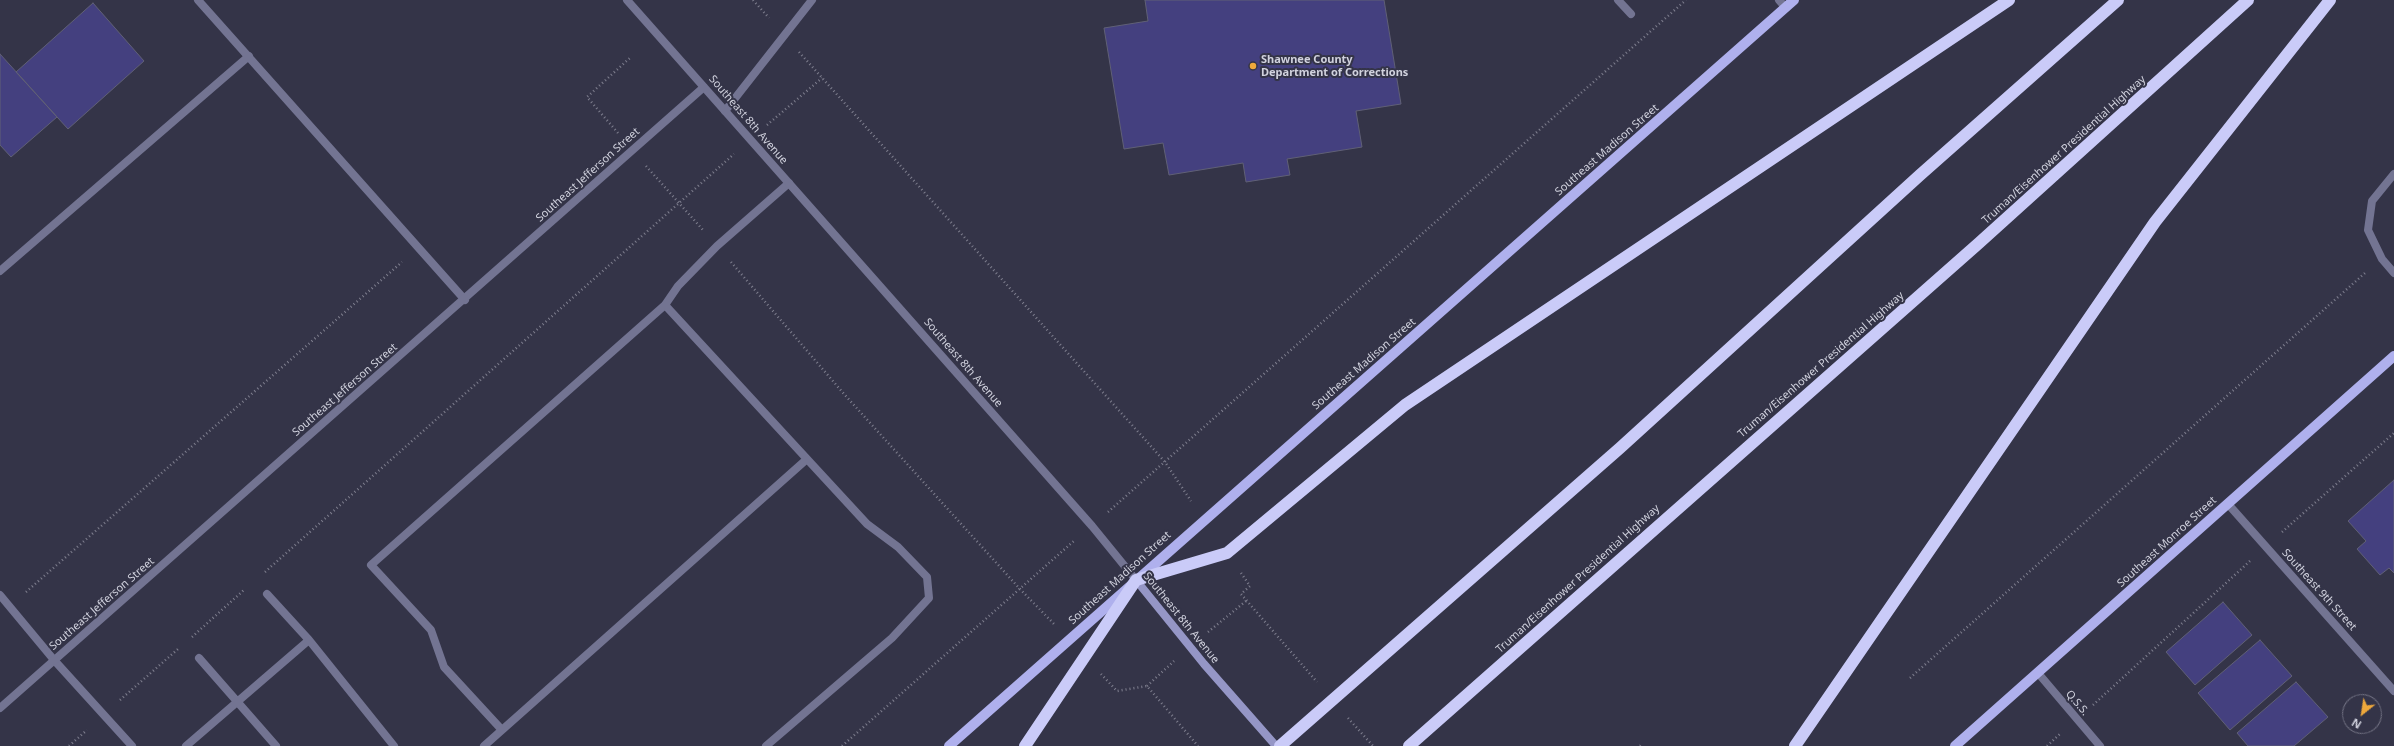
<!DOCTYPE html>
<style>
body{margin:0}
#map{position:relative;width:2394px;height:746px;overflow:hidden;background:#343448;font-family:"Noto Sans",sans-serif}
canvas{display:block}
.north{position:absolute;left:2342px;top:694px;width:40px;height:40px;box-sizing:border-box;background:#343448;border:1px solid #737384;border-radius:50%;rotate:210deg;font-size:11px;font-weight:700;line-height:16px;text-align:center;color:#d1d2de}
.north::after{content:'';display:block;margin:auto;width:14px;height:18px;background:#eea83c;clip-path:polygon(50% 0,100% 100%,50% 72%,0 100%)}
</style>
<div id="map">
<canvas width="2394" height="746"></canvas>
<div class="north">N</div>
</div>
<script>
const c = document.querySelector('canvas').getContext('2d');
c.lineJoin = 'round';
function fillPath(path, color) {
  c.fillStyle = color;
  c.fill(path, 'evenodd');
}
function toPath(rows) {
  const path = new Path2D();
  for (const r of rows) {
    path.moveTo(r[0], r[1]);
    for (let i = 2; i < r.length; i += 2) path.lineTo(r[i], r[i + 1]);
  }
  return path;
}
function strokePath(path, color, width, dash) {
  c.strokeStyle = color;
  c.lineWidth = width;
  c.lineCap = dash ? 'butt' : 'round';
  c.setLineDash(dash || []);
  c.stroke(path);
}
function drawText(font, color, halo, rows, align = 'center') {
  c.font = font + ' "Noto Sans",sans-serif';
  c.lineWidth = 4;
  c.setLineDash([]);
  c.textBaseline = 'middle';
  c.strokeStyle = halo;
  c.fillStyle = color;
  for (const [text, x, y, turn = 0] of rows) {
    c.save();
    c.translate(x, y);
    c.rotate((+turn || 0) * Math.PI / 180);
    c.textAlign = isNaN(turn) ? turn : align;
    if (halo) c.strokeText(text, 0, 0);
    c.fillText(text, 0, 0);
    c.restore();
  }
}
const building = toPath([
 [1145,0,1384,0,1401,104,1356,111,1362,147,1287,159,1290,175,1246,182,1243,163,1169,175,1163,143,1124,149,1104,28,1148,21,1145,0],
 [93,3,144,61,68,129,16,72,93,3],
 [0,54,57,117,11,157,0,145,0,54],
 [2394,480,2394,573,2389,568,2380,575,2357,549,2366,541,2348,521,2394,480],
 [2223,602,2252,635,2195,685,2166,652,2223,602],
 [2260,640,2292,676,2230,730,2198,693,2260,640],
 [2296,682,2328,717,2294,746,2248,746,2237,733,2296,682]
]);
fillPath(building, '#44407f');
strokePath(building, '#606076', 1);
strokePath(toPath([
 [753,0,769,18],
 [799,52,1165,462,1191,501],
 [767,125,822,78],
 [618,133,587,97,631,57],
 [646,166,703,230],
 [731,262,844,394,1019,588,1054,624],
 [1108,512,1686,0],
 [2282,532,2394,433],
 [265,572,734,154],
 [1241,573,1250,586,1241,594,1317,682],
 [26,592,402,262],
 [1208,632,1246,601],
 [192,637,245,589],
 [1101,674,1117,691,1147,686,1198,746],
 [1910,678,2365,273],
 [1147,686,1174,661],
 [120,700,178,649],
 [2093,705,2250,561],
 [1348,718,1373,746],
 [69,746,87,730],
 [842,746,1075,540],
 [1640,746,1641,745],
 [2047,746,2061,733]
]), '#808090', 2.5, [1, 3]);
strokePath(toPath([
 [198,0,465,300],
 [1618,0,1631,14],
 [725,111,812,0],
 [2394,174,2372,201,2368,230,2382,259,2394,273],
 [0,271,249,56],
 [665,305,678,286,717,246,789,183],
 [267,594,309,640,394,746],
 [199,658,276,746],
 [2038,673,2100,746],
 [186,746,309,640],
 [484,746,502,730,807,459,665,305,371,565,431,630,444,667,502,730],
 [766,746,892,638,929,598,927,577,898,547,867,524,807,459]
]), '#737492', 8);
strokePath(toPath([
 [1779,0,1786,8],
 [0,595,54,660,132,746]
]), '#737492', 8);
strokePath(toPath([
 [627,0,1092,526,1136,580],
 [2228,504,2394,691],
 [0,708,704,87]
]), '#737492', 8);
strokePath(toPath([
 [1136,580,1204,664,1276,746]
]), '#9596c6', 8);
strokePath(toPath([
 [949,746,1794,0],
 [1955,746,2394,356]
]), '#afb0ed', 10);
strokePath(toPath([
 [1025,746,1136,580,1227,553,1405,405,2009,0],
 [1280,746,1620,448,1920,175,2118,0],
 [1409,746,1979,243,2248,0],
 [1795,746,2155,222,2330,0]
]), '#cacbf8', 12);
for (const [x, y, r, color] of [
 [1253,66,4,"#eea83c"]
]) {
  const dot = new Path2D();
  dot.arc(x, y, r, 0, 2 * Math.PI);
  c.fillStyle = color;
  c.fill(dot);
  strokePath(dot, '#343448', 1.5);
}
drawText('bold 11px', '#d1d2de', '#343448', [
 ["Shawnee County",1261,60],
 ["Department of Corrections",1261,73]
], 'left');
drawText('11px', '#d1d2de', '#343448', [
 ["Southeast 8th Avenue",748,120,49],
 ["Southeast Madison Street",1607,150,-41],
 ["Truman/Eisenhower Presidential Highway",2064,150,-42],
 ["Southeast Jefferson Street",588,175,-42],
 ["Southeast 8th Avenue",963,363,49],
 ["Southeast Madison Street",1364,364,-41],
 ["Truman/Eisenhower Presidential Highway",1821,365,-41],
 ["Southeast Jefferson Street",345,390,-41],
 ["Southeast Monroe Street",2167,542,-42],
 ["Southeast Madison Street",1120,578,-42],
 ["Truman/Eisenhower Presidential Highway",1578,579,-42],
 ["Southeast 9th Street",2319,590,48],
 ["Southeast Jefferson Street",102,604,-41],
 ["Southeast 8th Avenue",1181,618,51],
 ["Q.S.S.",2077,703,50]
]);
</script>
